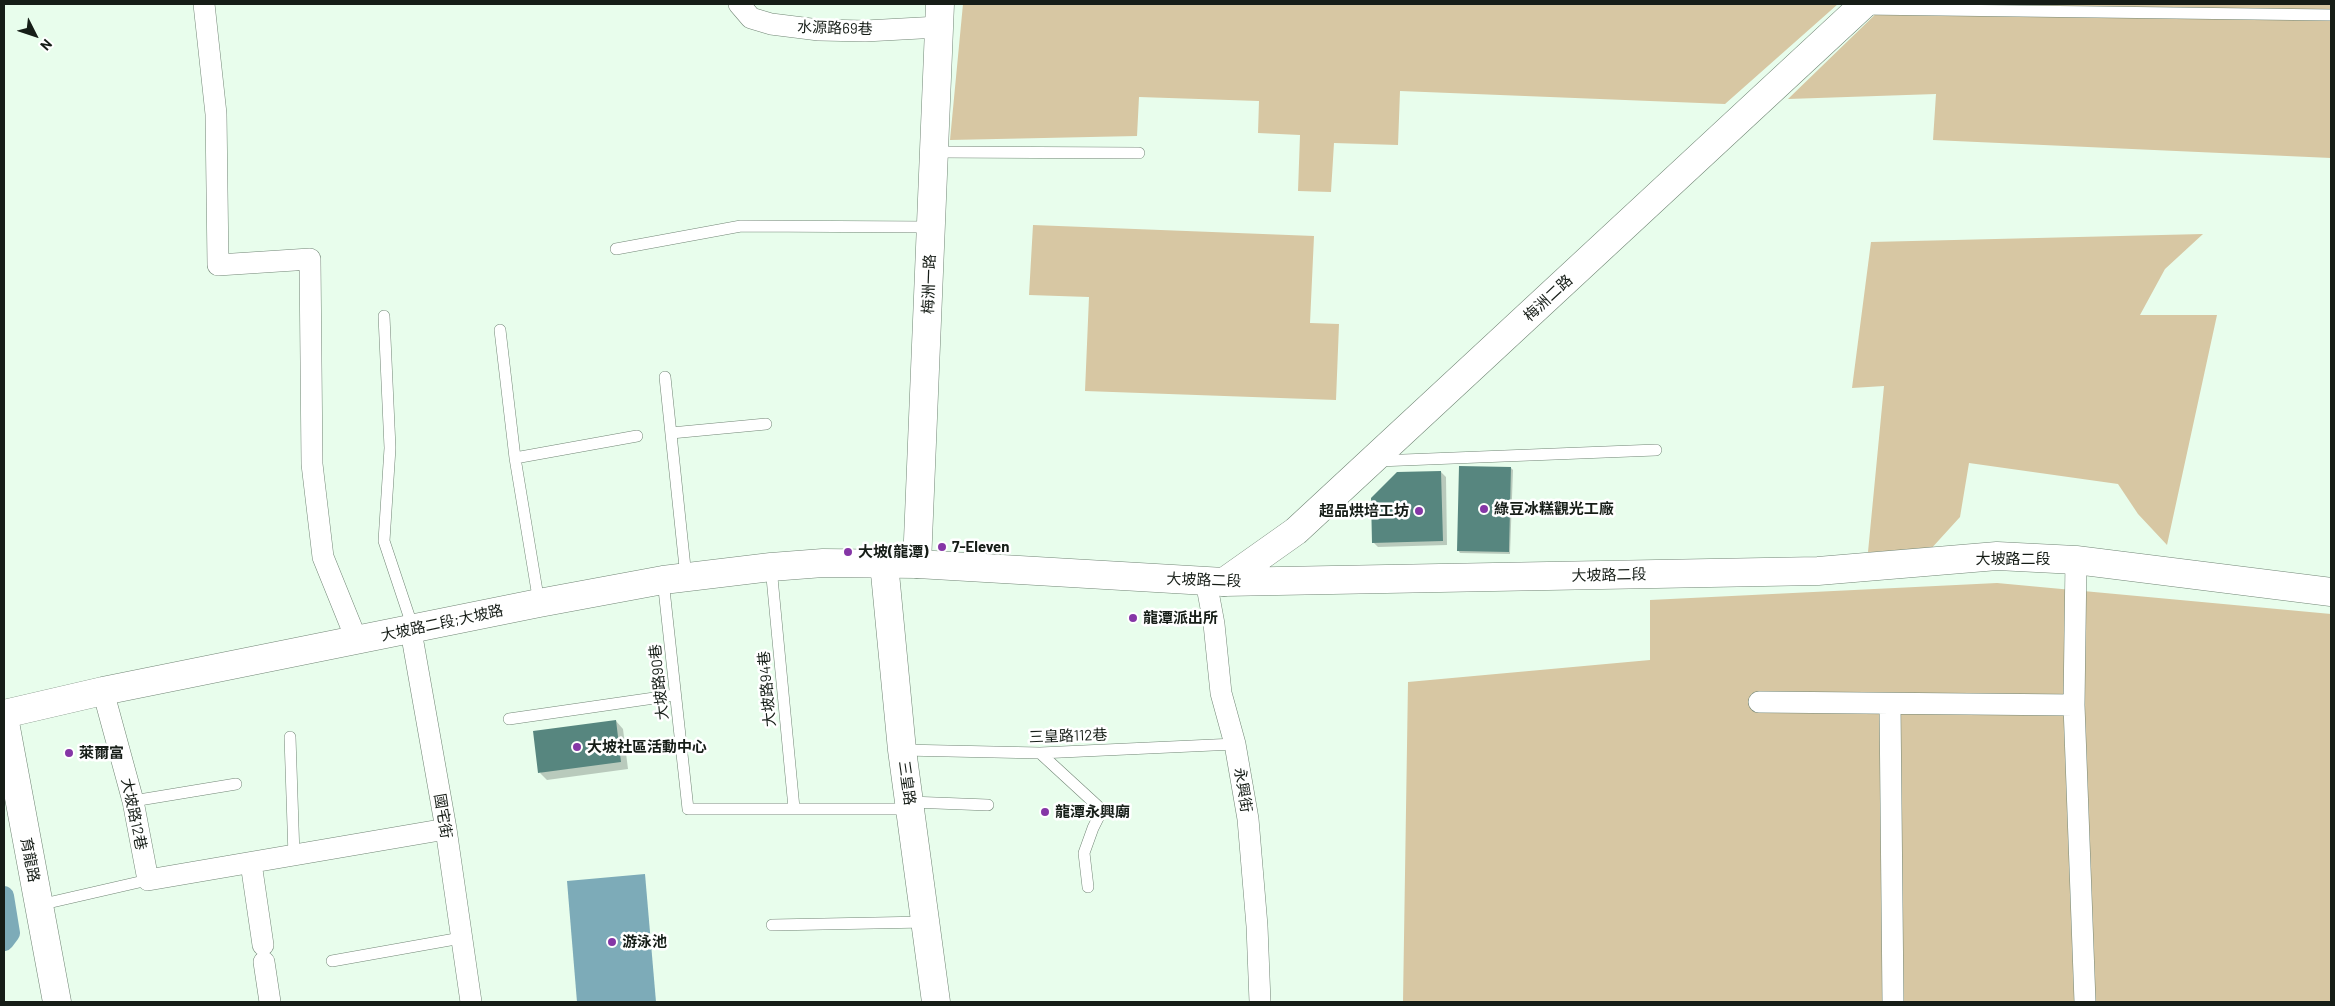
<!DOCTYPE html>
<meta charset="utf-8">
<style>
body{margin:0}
#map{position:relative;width:2335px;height:1006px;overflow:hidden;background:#e8fdec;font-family:Barlow,sans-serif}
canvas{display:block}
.frame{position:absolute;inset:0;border:5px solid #161d17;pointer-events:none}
.north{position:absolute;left:10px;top:10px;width:50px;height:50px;-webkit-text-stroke:4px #fff;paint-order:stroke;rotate:131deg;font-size:14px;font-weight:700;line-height:20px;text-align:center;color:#161d17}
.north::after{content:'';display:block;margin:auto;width:18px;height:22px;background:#161d17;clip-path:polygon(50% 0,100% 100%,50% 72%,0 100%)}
</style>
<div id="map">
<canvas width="2335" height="1006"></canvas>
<div class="frame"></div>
<div class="north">N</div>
</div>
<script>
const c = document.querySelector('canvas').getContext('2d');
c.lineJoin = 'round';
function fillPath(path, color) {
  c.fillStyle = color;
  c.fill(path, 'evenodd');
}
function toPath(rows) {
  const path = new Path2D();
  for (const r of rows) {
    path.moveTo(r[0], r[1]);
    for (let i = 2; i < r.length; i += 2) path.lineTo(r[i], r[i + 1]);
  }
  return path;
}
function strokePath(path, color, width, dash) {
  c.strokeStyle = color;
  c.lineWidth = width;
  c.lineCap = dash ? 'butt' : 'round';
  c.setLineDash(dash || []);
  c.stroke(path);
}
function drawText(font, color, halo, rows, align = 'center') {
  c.font = font + ' Barlow,"Noto Sans TC",sans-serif';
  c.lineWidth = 5;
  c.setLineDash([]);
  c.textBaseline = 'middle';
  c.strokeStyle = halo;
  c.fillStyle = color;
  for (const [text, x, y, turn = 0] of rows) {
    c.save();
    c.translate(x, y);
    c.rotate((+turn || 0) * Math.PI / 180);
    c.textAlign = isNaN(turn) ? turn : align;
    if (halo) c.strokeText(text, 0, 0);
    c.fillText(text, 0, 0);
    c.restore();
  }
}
fillPath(toPath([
 [963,4,1838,4,1725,104,1400,91,1398,145,1334,143,1331,192,1298,191,1300,135,1258,133,1259,101,1139,97,1137,136,950,140],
 [1886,4,2331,4,2331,158,1933,140,1936,94,1788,99],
 [1033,225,1314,236,1310,323,1339,324,1336,400,1085,391,1089,297,1029,295],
 [2203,234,2165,269,2140,315,2217,315,2167,545,2138,514,2118,484,1969,463,1960,517,1929,551,1868,552,1884,386,1852,388,1871,242],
 [1997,583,2331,614,2331,1002,1403,1002,1408,682,1650,660,1650,600]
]), '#d7c7a3');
fillPath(toPath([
 [645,874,656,1002,577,1002,567,881]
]), '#7dabb8');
fillPath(toPath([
 [1511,468,1513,470,1510,554,1460,553,1458,550],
 [1441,472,1446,477,1447,545,1378,547,1373,542],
 [616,721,623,729,628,769,547,780,540,773]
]), '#0003');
strokePath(toPath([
 [4,896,10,933,4,941]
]), '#7dabb8', 20);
fillPath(toPath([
 [1459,466,1511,467,1509,552,1457,551],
 [1441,471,1443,541,1372,543,1371,498,1397,472],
 [616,720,621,762,538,773,533,731]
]), '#57867f');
const service = toPath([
 [1863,9,2331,15],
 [934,152,1139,153],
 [616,249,741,226,931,227],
 [384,316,390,448,384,541,412,625,411,630],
 [500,330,515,458,539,603],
 [665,377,686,577],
 [671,433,766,424],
 [515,458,637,436],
 [1378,461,1656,450],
 [771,567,794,808],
 [663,580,688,809,911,809],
 [509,719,675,695],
 [290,737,294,856],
 [902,750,1040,753,1235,744],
 [1040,753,1102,810,1093,828,1084,853,1088,887],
 [133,801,236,784],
 [910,802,988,805],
 [39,905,148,880],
 [772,925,926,922],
 [332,961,461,938]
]);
const minor = toPath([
 [204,4,216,114,218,265,310,259,312,464,323,557,357,641],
 [739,4,751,18,771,24,819,30,865,31,939,27],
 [2076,560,2074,705,2085,1002],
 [1206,581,1214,624,1221,693,1235,744,1248,819,1257,926,1260,1002],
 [411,631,446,829,471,1002],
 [103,691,133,801,148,880,446,829],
 [1759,702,2074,705],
 [1890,704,1893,1002],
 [251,863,263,945],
 [264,962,270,1002]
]);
const tertiary = toPath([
 [884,563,902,750,936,1002],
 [917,564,940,4],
 [1224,582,1818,571,1997,556,2076,560,2331,592],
 [1224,582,1296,531,1864,4],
 [4,717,57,1002]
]);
const secondary = toPath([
 [4,714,103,691,539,603,663,580,771,567,823,563,917,564,1224,582]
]);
strokePath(service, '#728676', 12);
strokePath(minor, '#728676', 22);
strokePath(tertiary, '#728676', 29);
strokePath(secondary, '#728676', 29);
strokePath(service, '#fff', 11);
strokePath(minor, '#fff', 21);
strokePath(tertiary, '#fff', 28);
strokePath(secondary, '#fff', 28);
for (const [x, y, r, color] of [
 [1484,509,5,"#8536a6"],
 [1419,511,5,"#8536a6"],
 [942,547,5,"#8536a6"],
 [848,552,5,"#8536a6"],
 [1133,618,5,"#8536a6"],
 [577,747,5,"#8536a6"],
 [69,753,5,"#8536a6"],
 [1045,812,5,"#8536a6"],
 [612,942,5,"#8536a6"]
]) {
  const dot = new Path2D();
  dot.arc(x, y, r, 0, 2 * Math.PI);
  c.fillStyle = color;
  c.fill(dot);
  strokePath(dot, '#fff', 2);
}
drawText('15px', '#161d17', '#fff', [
 ["水源路69巷",835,28,2],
 ["梅洲一路",929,284,-88],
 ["梅洲二路",1548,298,-43],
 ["大坡路二段",2013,559],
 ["大坡路二段",1609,575,-1],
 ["大坡路二段",1204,580,2],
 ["大坡路二段;大坡路",442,623,-12],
 ["大坡路90巷",659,682,-96],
 ["大坡路94巷",767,689,-95],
 ["三皇路112巷",1068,736,-2],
 ["三皇路",907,783,82],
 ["永興街",1243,790,81],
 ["大坡路12巷",134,814,78],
 ["國宅街",443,816,81],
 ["育龍路",30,860,79]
]);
drawText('bold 15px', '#161d17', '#fff', [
 ["綠豆冰糕觀光工廠",1494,509],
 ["超品烘培工坊",1409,511,"right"],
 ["7-Eleven",952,547],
 ["大坡(龍潭)",858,552],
 ["龍潭派出所",1143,618],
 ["大坡社區活動中心",587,747],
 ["萊爾富",79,753],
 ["龍潭永興廟",1055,812],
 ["游泳池",622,942]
], 'left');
</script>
